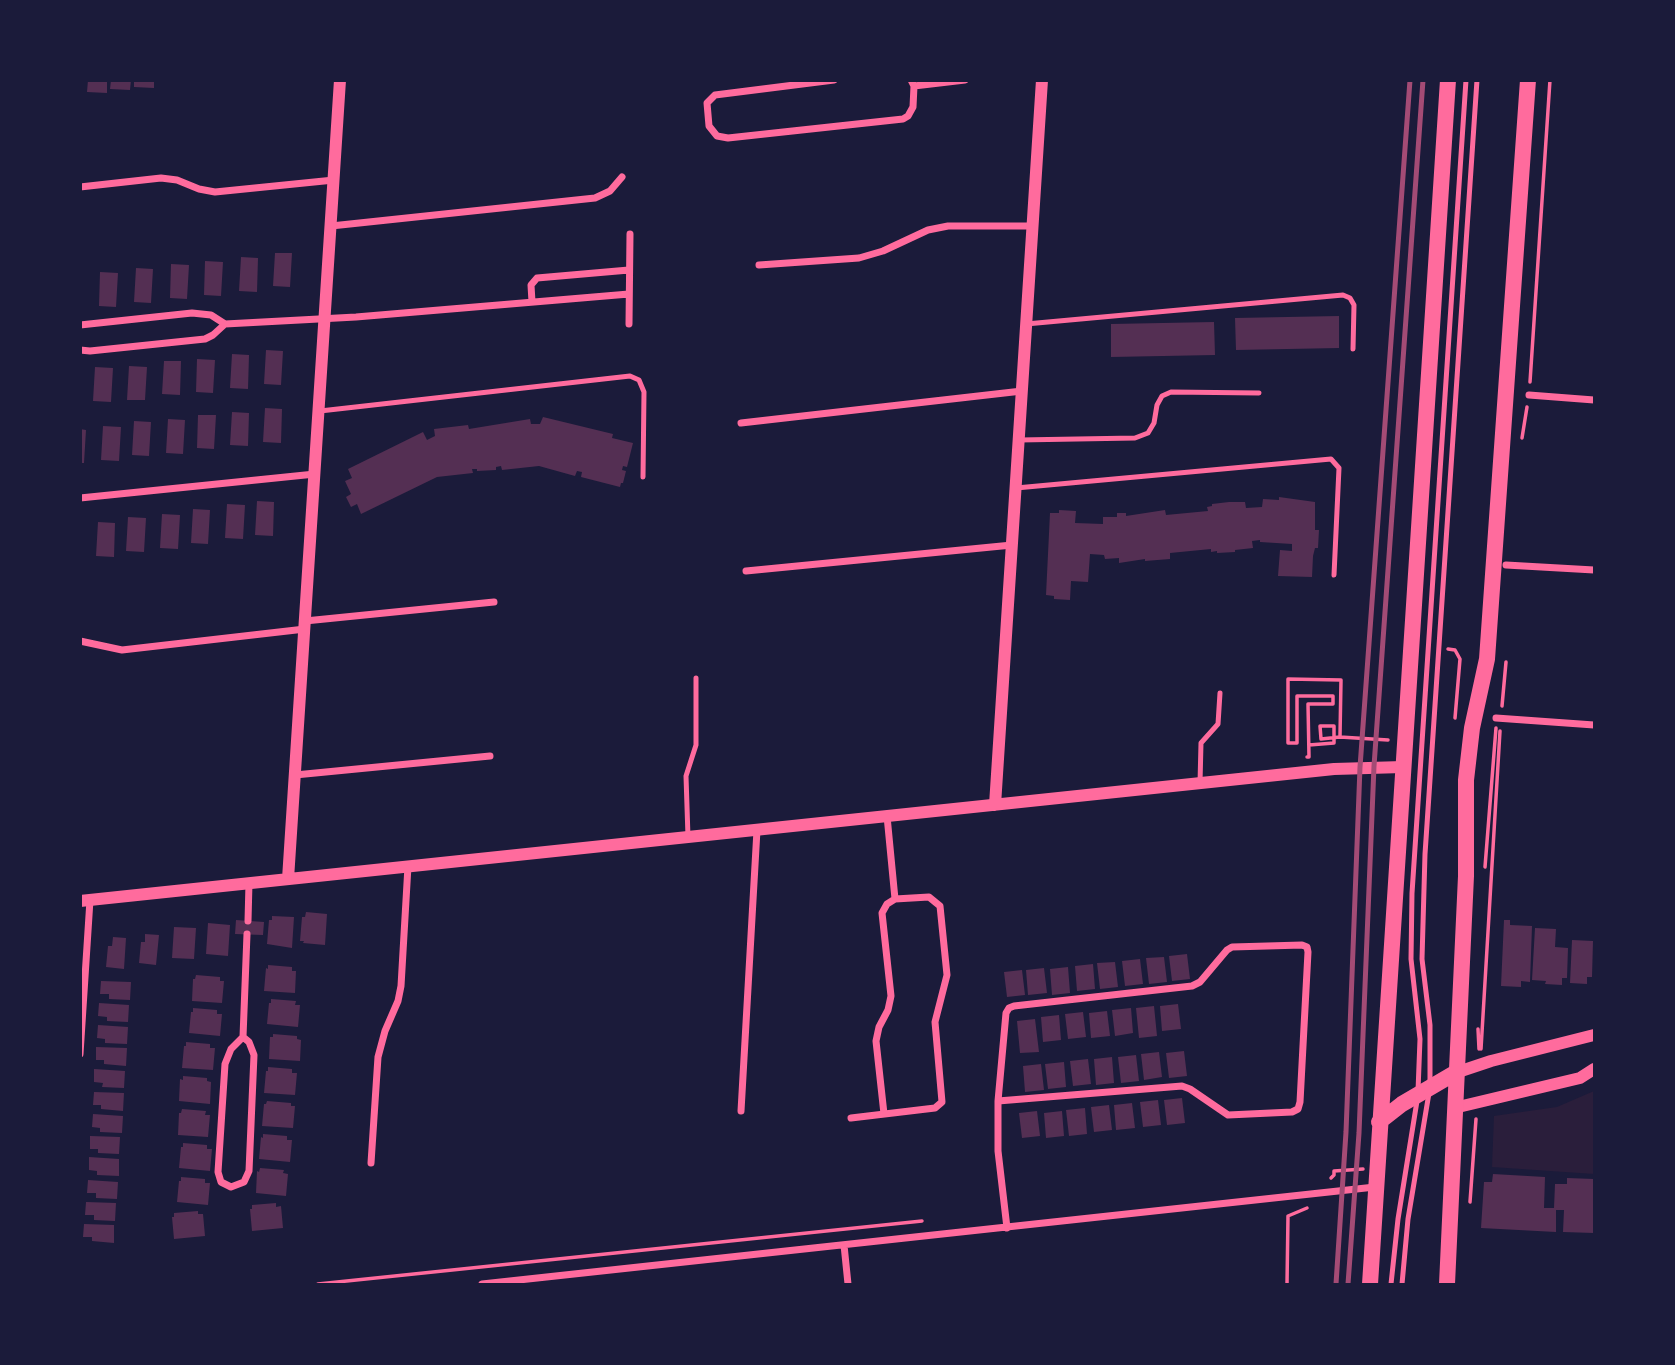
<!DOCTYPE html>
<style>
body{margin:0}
#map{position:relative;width:1675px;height:1365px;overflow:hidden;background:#1b1b3a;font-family:"Source Serif 4",serif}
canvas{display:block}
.frame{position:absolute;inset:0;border:82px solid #1b1b3a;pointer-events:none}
</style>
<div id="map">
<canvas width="1675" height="1365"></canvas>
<div class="frame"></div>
</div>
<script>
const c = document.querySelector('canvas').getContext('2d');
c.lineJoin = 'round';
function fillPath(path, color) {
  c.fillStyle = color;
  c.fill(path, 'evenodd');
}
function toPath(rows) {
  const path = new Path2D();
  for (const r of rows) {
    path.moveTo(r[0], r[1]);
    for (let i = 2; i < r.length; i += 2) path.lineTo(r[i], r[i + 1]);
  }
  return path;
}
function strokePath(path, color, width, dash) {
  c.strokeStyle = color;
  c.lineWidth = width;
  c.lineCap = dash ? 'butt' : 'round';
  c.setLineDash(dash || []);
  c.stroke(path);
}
fillPath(toPath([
 [1594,1091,1594,1174,1492,1167,1494,1116,1557,1107]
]), '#2a1e3b');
fillPath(toPath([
 [88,80,107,80,107,93,87,92],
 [111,80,131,80,130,90,110,89],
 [134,80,154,80,154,88,134,87],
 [275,253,292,253,290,287,273,286],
 [241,257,258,258,257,292,239,291],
 [205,261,223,262,221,296,204,295],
 [171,264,189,265,187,299,170,298],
 [136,268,153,269,151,303,134,302],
 [100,272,118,273,116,307,99,306],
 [1339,316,1339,348,1236,350,1235,318],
 [1214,322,1215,355,1111,357,1111,324],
 [266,350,283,351,281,385,264,384],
 [232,354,249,355,248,389,230,388],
 [197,359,215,360,213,393,196,392],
 [164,361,181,361,180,395,162,394],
 [129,366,147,367,145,400,127,400],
 [95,367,113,368,111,402,93,401],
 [265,408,282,409,281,443,263,442],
 [232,412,249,413,248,446,230,445],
 [198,415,216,415,214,449,197,448],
 [543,417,613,434,612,438,633,443,627,467,623,466,622,470,626,471,623,483,621,483,620,487,581,477,582,472,577,471,575,476,539,466,502,470,501,466,496,467,496,470,477,471,477,469,472,469,473,473,437,477,361,514,357,504,351,507,346,497,351,494,345,481,352,478,348,469,423,432,427,440,435,436,434,429,468,425,469,429,530,419,531,424,540,424],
 [168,419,185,420,183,454,166,453],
 [134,421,151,422,149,456,132,455],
 [103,426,121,427,119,461,101,460],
 [80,429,86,430,84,463,80,463],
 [1279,497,1315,502,1315,530,1319,530,1318,548,1315,548,1313,556,1312,577,1278,576,1280,550,1292,551,1292,544,1260,542,1260,540,1252,541,1253,548,1235,550,1235,552,1217,553,1217,551,1211,552,1211,549,1170,553,1170,559,1145,561,1145,559,1119,563,1119,558,1105,559,1104,555,1090,554,1088,582,1071,581,1070,600,1054,599,1054,596,1046,595,1050,513,1059,513,1059,510,1076,511,1075,523,1103,524,1103,517,1117,517,1117,513,1126,513,1126,516,1165,510,1166,515,1208,511,1207,507,1212,506,1212,504,1229,502,1245,502,1246,508,1262,507,1263,499,1279,500],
 [257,501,274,502,273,536,255,535],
 [227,504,245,505,243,539,225,538],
 [193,509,210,510,208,544,191,543],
 [162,514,180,515,178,549,160,548],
 [128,517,146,518,144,552,126,551],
 [98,522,115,523,114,557,96,556],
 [306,912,327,914,325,945,303,943,304,941,300,941,302,917,305,917],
 [272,916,294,917,292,948,267,944,269,920,272,920],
 [236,920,264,922,263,935,235,934],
 [1504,920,1510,920,1510,925,1532,926,1530,982,1521,981,1521,987,1501,986],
 [208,923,230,925,228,956,206,954],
 [174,927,196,928,194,959,172,958],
 [1535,928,1556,929,1555,947,1568,948,1567,978,1562,978,1562,985,1545,984,1546,981,1532,980],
 [145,934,159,935,156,965,139,963,141,942,145,942],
 [113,937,126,938,124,969,106,967,108,946,112,946],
 [1572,940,1593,941,1592,977,1587,977,1587,984,1570,983],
 [1187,954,1190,979,1172,981,1169,956],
 [1164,957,1167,982,1149,984,1146,958],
 [1140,959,1143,984,1125,986,1122,961],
 [1115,962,1118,987,1100,989,1097,963],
 [1093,964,1095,989,1077,991,1075,966],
 [268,965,292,967,292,971,296,971,295,993,264,991,266,968,268,969],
 [1068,967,1070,993,1052,995,1050,969],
 [1044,968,1047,993,1028,995,1026,970],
 [1022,970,1025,995,1007,997,1004,972],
 [196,975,220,977,220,981,224,981,222,1003,192,1001,193,979,195,979],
 [101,981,131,982,130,1000,109,999,109,994,100,994],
 [271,999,296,1001,295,1005,300,1005,298,1027,267,1024,269,1003,271,1003],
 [99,1003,129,1005,128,1022,107,1021,107,1017,98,1016],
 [1178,1004,1181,1029,1162,1031,1160,1006],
 [1154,1006,1157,1036,1139,1038,1136,1008],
 [193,1008,217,1010,217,1014,222,1014,220,1036,189,1033,191,1012,193,1012],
 [1131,1008,1133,1033,1115,1036,1112,1010],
 [1107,1011,1110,1036,1091,1038,1089,1013],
 [1083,1012,1086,1037,1068,1039,1065,1014],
 [1059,1015,1061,1040,1043,1042,1041,1017],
 [1035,1019,1039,1052,1020,1053,1017,1021],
 [98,1025,128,1027,127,1044,105,1043,105,1039,97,1038],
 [273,1034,297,1036,297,1039,301,1040,300,1061,269,1059,270,1037,273,1037],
 [186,1042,210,1044,210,1048,215,1048,213,1070,182,1068,184,1046,186,1046],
 [96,1047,127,1048,126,1066,104,1064,104,1060,96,1060],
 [1184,1051,1187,1076,1169,1078,1166,1053],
 [1159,1052,1162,1077,1144,1080,1141,1054],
 [1136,1055,1139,1081,1121,1083,1118,1057],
 [1112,1057,1114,1083,1096,1085,1094,1059],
 [1088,1059,1091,1084,1073,1086,1070,1061],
 [1064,1062,1066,1087,1048,1089,1045,1064],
 [1041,1064,1044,1090,1025,1092,1023,1066],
 [268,1067,292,1069,292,1073,297,1073,295,1095,264,1093,266,1071,268,1071],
 [94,1069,125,1071,124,1088,102,1087,103,1083,94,1082],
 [183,1076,207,1078,207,1081,211,1082,210,1104,179,1101,180,1079,183,1080],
 [94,1092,124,1093,123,1111,101,1109,101,1105,93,1105],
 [1182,1098,1185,1123,1167,1125,1164,1100],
 [1158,1100,1161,1125,1143,1127,1140,1102],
 [267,1101,291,1103,291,1106,295,1106,293,1128,262,1126,264,1104,266,1104],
 [1132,1103,1135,1128,1116,1130,1114,1105],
 [1109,1105,1112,1130,1094,1132,1091,1107],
 [1085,1108,1087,1134,1069,1136,1066,1110],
 [182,1109,206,1111,205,1115,210,1115,208,1137,178,1135,179,1113,181,1113],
 [1037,1111,1040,1136,1022,1138,1019,1113],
 [1062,1111,1064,1136,1046,1138,1044,1113],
 [93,1114,123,1116,122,1133,100,1132,100,1128,92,1127],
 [263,1134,287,1136,287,1140,292,1140,290,1162,259,1159,261,1137,263,1138],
 [90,1136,120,1137,119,1154,98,1153,98,1149,90,1149],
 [183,1143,207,1145,207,1149,212,1149,210,1171,179,1168,181,1147,183,1147],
 [89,1157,119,1159,119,1176,97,1175,97,1171,89,1170],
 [260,1168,284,1170,283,1173,288,1174,286,1196,256,1193,257,1171,259,1172],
 [1493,1174,1545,1177,1544,1208,1554,1208,1555,1184,1567,1184,1567,1178,1594,1179,1594,1233,1563,1232,1564,1210,1556,1210,1556,1232,1481,1228,1484,1182,1492,1182],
 [181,1177,205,1179,205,1183,210,1183,208,1205,177,1202,179,1181,181,1181],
 [88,1180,118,1182,117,1199,96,1198,96,1193,87,1193],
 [86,1202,116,1203,115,1221,94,1220,94,1215,85,1215],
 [276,1203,276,1207,281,1206,283,1228,252,1231,250,1209,252,1209,252,1205],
 [198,1211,198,1214,203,1214,205,1236,174,1239,172,1217,174,1217,174,1213],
 [84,1224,114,1225,114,1243,92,1241,92,1237,83,1237]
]), '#542f53');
strokePath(toPath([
 [1530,382,1550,80],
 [1522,438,1527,407],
 [1448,649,1455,650,1460,659,1455,718],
 [1502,706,1506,662],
 [1309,745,1334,743,1334,726,1320,726,1321,739,1340,737,1388,740],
 [1307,757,1309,757,1308,704,1333,704,1333,696,1297,696,1297,743,1288,743,1288,679,1341,680,1340,736],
 [1485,867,1496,728],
 [1478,1029,1479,1049],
 [1481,1049,1500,731],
 [1331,1178,1334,1175,1334,1171,1363,1169],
 [1470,1202,1476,1119],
 [318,1284,922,1221],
 [1287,1284,1288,1216,1307,1208]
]), '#ff6b9d', 3.5);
strokePath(toPath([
 [1026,324,1343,295,1350,298,1354,305,1353,349],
 [320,411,630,376,639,380,644,392,643,477],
 [1019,440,1135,438,1148,433,1154,423,1157,405,1162,396,1171,392,1259,393],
 [1016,488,1331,459,1339,468,1334,575],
 [1200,783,1201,743,1218,724,1220,693],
 [688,837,686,776,696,745,696,678],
 [1418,1091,1420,1039,1411,959,1412,893,1466,80],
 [1391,1284,1398,1219,1417,1101],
 [1402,1284,1408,1219,1430,1087,1430,1025,1422,959,1425,854,1477,80]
]), '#ff6b9d', 5);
strokePath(toPath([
 [834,80,715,95,707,103,709,126,717,136,728,138,903,119,908,116,913,107,914,86,911,80],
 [914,86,965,80],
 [80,187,161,178,177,180,199,189,215,192,334,180],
 [331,226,595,198,610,191,622,177],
 [759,265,859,258,883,251,928,230,948,226,1033,226],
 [532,302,531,285,537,278,629,270],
 [629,324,630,234],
 [80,325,192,313,211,315,225,324,356,317,629,294],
 [80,350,90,351,205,339,213,335,225,324],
 [1529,395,1594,400],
 [741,423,1022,391],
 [80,498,315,474],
 [1506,565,1594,570],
 [746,571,1012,545],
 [305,621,494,602],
 [80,641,122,650,305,629],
 [1496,718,1594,725],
 [295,775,490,756],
 [887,816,895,899],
 [248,921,249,883],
 [243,1037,231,1049,225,1064,218,1172,221,1182,231,1187,244,1182,249,1171,254,1055,249,1042,243,1037,247,934],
 [80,1054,90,900],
 [998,1101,1182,1086,1190,1089,1228,1115,1292,1112,1298,1109,1300,1102,1308,952,1307,947,1302,945,1232,947,1227,950,1200,982,1192,986,1014,1006,1009,1008,1006,1013,998,1101,998,1151,1007,1228],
 [741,1111,757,830],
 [851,1118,935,1108,942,1102,935,1022,947,975,940,906,929,897,895,899,887,904,882,913,891,996,888,1010,879,1027,876,1041,884,1114],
 [371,1163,378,1057,385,1031,398,1001,401,986,408,866],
 [844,1245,848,1284],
 [482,1284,1375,1187]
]), '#ff6b9d', 7);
strokePath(toPath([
 [995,805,1042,80],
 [288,879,340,80],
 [80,901,1334,769,1403,767],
 [1455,1073,1491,1061,1594,1035],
 [1454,1108,1580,1078,1594,1069]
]), '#ff6b9d', 12);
strokePath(toPath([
 [1379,1122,1402,1104,1455,1073],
 [1370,1284,1448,80],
 [1447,1284,1466,876,1466,780,1472,728,1487,659,1528,80]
]), '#ff6b9d', 16);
strokePath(toPath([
 [1336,1284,1346,1132,1360,767,1410,80],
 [1348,1284,1359,1133,1374,766,1423,80]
]), '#a44b75', 5);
</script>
